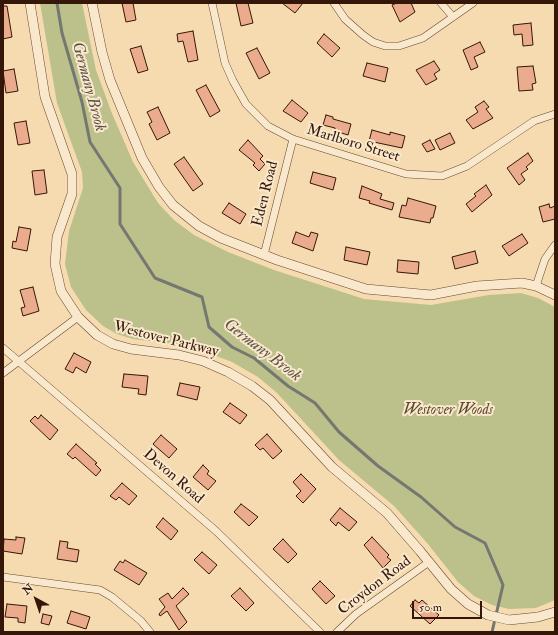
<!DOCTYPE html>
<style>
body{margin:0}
#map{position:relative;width:558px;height:635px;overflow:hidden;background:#f6dbb0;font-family:"IM FELL Double Pica",serif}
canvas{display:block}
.frame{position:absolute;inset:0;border:4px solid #341709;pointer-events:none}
.north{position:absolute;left:16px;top:579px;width:40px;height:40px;-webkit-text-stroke:3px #f9e8cc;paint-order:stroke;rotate:320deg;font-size:11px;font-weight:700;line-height:16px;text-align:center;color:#341709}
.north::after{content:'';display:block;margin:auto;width:14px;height:18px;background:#341709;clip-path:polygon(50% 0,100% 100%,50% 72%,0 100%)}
.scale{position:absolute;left:412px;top:601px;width:70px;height:18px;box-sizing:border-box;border:2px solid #341709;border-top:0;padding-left:5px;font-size:12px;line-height:14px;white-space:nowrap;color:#341709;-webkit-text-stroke:3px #f9e8cc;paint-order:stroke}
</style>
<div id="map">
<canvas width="558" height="635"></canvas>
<div class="frame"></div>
<div class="north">N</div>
<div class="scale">50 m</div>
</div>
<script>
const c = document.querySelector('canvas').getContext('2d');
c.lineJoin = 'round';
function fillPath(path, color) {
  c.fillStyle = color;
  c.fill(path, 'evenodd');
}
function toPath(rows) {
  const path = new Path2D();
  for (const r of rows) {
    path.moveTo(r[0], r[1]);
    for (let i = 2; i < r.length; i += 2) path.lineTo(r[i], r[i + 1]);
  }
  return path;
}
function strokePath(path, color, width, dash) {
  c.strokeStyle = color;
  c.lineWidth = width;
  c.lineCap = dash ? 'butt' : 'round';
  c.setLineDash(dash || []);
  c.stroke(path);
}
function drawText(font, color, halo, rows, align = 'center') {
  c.font = font + ' "IM FELL Double Pica",serif';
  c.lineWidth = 4;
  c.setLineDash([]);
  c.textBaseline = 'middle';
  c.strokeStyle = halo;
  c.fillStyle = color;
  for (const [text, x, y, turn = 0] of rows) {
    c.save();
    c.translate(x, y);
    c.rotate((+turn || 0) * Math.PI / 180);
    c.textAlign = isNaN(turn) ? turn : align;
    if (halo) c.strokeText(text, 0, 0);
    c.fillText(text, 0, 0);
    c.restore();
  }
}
fillPath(toPath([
 [40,3,82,3,96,70,111,111,133,162,158,203,174,220,194,235,228,252,274,270,364,299,431,305,489,295,521,293,538,298,555,307,555,600,536,608,509,609,492,605,474,596,458,582,428,544,394,506,339,460,277,393,258,377,232,362,206,352,181,345,133,339,117,334,103,326,86,310,71,287,65,264,69,231,83,188,82,172,57,103]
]), '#bcc08b');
strokePath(toPath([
 [57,3,62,33,82,102,90,142,120,188,120,224,155,278,202,297,209,327,232,347,254,358,288,386,315,403,339,432,378,466,421,497,455,527,485,543,503,585,492,632]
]), '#757870', 3);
const building = toPath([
 [122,3,133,3,136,20,126,22,122,3],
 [236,3,248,3,253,23,241,26,236,3],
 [282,3,303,3,295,13,282,3],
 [397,3,411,3,415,12,400,22,392,5,397,3],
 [3,6,7,6,12,37,3,39,3,6],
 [531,23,533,45,523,46,522,34,514,35,513,25,531,23],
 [193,31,198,60,188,62,183,41,178,42,177,34,193,31],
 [324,34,340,48,332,57,317,43,324,34],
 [480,42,485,52,474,57,478,67,471,70,463,50,480,42],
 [141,46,148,70,138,73,130,49,141,46],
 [257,48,270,73,259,79,246,53,257,48],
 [434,61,440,70,434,74,437,79,426,85,416,70,434,61],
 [367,63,388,68,385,82,363,76,367,63],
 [533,66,536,83,532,84,533,90,519,91,517,67,533,66],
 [14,69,18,91,6,93,3,71,14,69],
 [206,85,220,111,210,117,196,90,206,85],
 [292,100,308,113,301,122,283,111,292,100],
 [484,101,489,107,486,109,493,118,473,129,466,120,478,112,475,107,484,101],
 [158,107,170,133,157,140,149,124,152,122,147,112,158,107],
 [326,115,333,117,333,119,351,124,348,135,335,131,335,128,323,125,326,115],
 [26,121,30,143,18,145,14,123,26,121],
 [372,130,390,135,390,132,405,136,402,148,369,141,372,130],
 [450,133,455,143,440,150,435,140,450,133],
 [248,140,263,156,260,159,265,164,259,171,253,165,255,163,239,150,248,140],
 [430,140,435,149,427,152,422,144,430,140],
 [528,153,533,161,526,167,528,169,521,174,525,180,519,185,507,168,528,153],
 [184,157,203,184,193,191,174,164,184,157],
 [44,170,47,193,35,195,32,171,44,170],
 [313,172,336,178,333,190,310,183,313,172],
 [486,185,492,195,472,212,466,204,476,196,474,194,486,185],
 [362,186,382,194,380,199,394,203,392,210,369,203,370,201,359,198,362,186],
 [408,198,436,206,433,218,431,218,430,223,399,217,402,205,406,206,408,198],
 [229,203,246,214,240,224,222,213,229,203],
 [549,204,550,208,555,206,555,219,543,222,539,207,549,204],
 [19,227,31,229,27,251,12,248,13,241,16,242,19,227],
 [296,232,309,237,311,232,318,234,313,251,292,243,296,232],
 [522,234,528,243,509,256,502,246,522,234],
 [346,247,370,252,367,265,344,260,346,247],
 [475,251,478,263,455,269,452,257,475,251],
 [398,260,419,262,418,274,397,272,398,260],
 [33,287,39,311,23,316,21,308,25,307,20,290,33,287],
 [74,353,91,362,86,373,76,367,73,373,65,369,74,353],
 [124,374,148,376,146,395,138,394,139,389,122,387,124,374],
 [180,383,200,387,197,400,177,395,180,383],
 [230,403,247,415,240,424,223,412,230,403],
 [41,415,58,430,50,440,30,421,35,416,38,419,41,415],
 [267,434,282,451,273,459,263,448,260,450,255,445,267,434],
 [161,435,177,449,169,458,153,444,161,435],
 [76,444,97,463,95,464,101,470,96,476,75,457,73,459,67,454,76,444],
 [203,465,209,471,207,474,216,481,208,490,193,477,203,465],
 [301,474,316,489,303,503,296,496,301,491,293,482,301,474],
 [122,483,137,496,129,505,119,497,116,500,110,496,122,483],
 [241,504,258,517,249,526,234,512,241,504],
 [340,508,357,522,349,531,338,522,336,526,330,520,340,508],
 [163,518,178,531,171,540,156,527,163,518],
 [16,537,25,538,22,554,3,551,4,539,16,540,16,537],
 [372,537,389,555,387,557,391,560,383,568,364,545,372,537],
 [283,539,297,554,288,563,273,549,283,539],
 [60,541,68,542,67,548,79,550,77,562,57,559,60,541],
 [202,552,217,565,209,574,194,560,202,552],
 [125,560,147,573,139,585,114,570,120,561,123,563,125,560],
 [320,581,335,596,326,604,312,589,320,581],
 [183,588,189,594,176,606,187,622,179,630,167,611,160,616,159,614,165,607,159,599,168,593,172,599,183,588],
 [240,588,254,603,246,611,231,596,240,588],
 [415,600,419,603,422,600,439,615,430,624,410,606,415,600],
 [7,604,27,606,25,623,18,622,18,618,5,617,7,604],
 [71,611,90,617,86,629,67,623,71,611],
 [43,614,52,616,49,625,41,623,43,614]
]);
fillPath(building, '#ebab8d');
strokePath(building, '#341709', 1);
const minor = toPath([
 [212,3,225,63,233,81,246,104,268,126,293,139,406,174,442,176,467,166,534,121,555,114],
 [334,3,345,19,363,35,373,42,385,46,399,46,423,38,473,3],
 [441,3,453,17],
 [264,255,293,139],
 [536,286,545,259,555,245],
 [3,348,216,531,320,632],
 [3,373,78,317],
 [3,577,100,590,112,597,141,621,150,632],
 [337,632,356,614,429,562]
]);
const tertiary = toPath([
 [30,3,45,97,72,174,72,194,57,237,55,264,61,291,78,317,97,335,113,344,131,349,179,355,203,361,228,372,252,386,270,400,332,467,387,513,420,551,451,589,468,604,488,615,509,620,538,617,555,612],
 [92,3,102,52,110,80,142,158,159,187,173,205,199,226,221,238,277,260,366,289,431,295,477,286,522,283,536,286,555,295]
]);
strokePath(minor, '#644833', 8);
strokePath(tertiary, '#644833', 10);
strokePath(minor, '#f9e8cc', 7);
strokePath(tertiary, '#f9e8cc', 9);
drawText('15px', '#341709', '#f9e8cc', [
 ["Marlboro Street",353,144,17],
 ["Eden Road",266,194,-76],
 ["Westover Parkway",166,340,14],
 ["Devon Road",173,477,41],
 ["Croydon Road",375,586,-37]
]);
drawText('italic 15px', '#5d4a30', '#f9e8cc', [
 ["Westover Woods",448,411]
]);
drawText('italic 16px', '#5a5045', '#f9e8cc', [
 ["Germany Brook",88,87,75],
 ["Germany Brook",262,351,37]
]);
</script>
